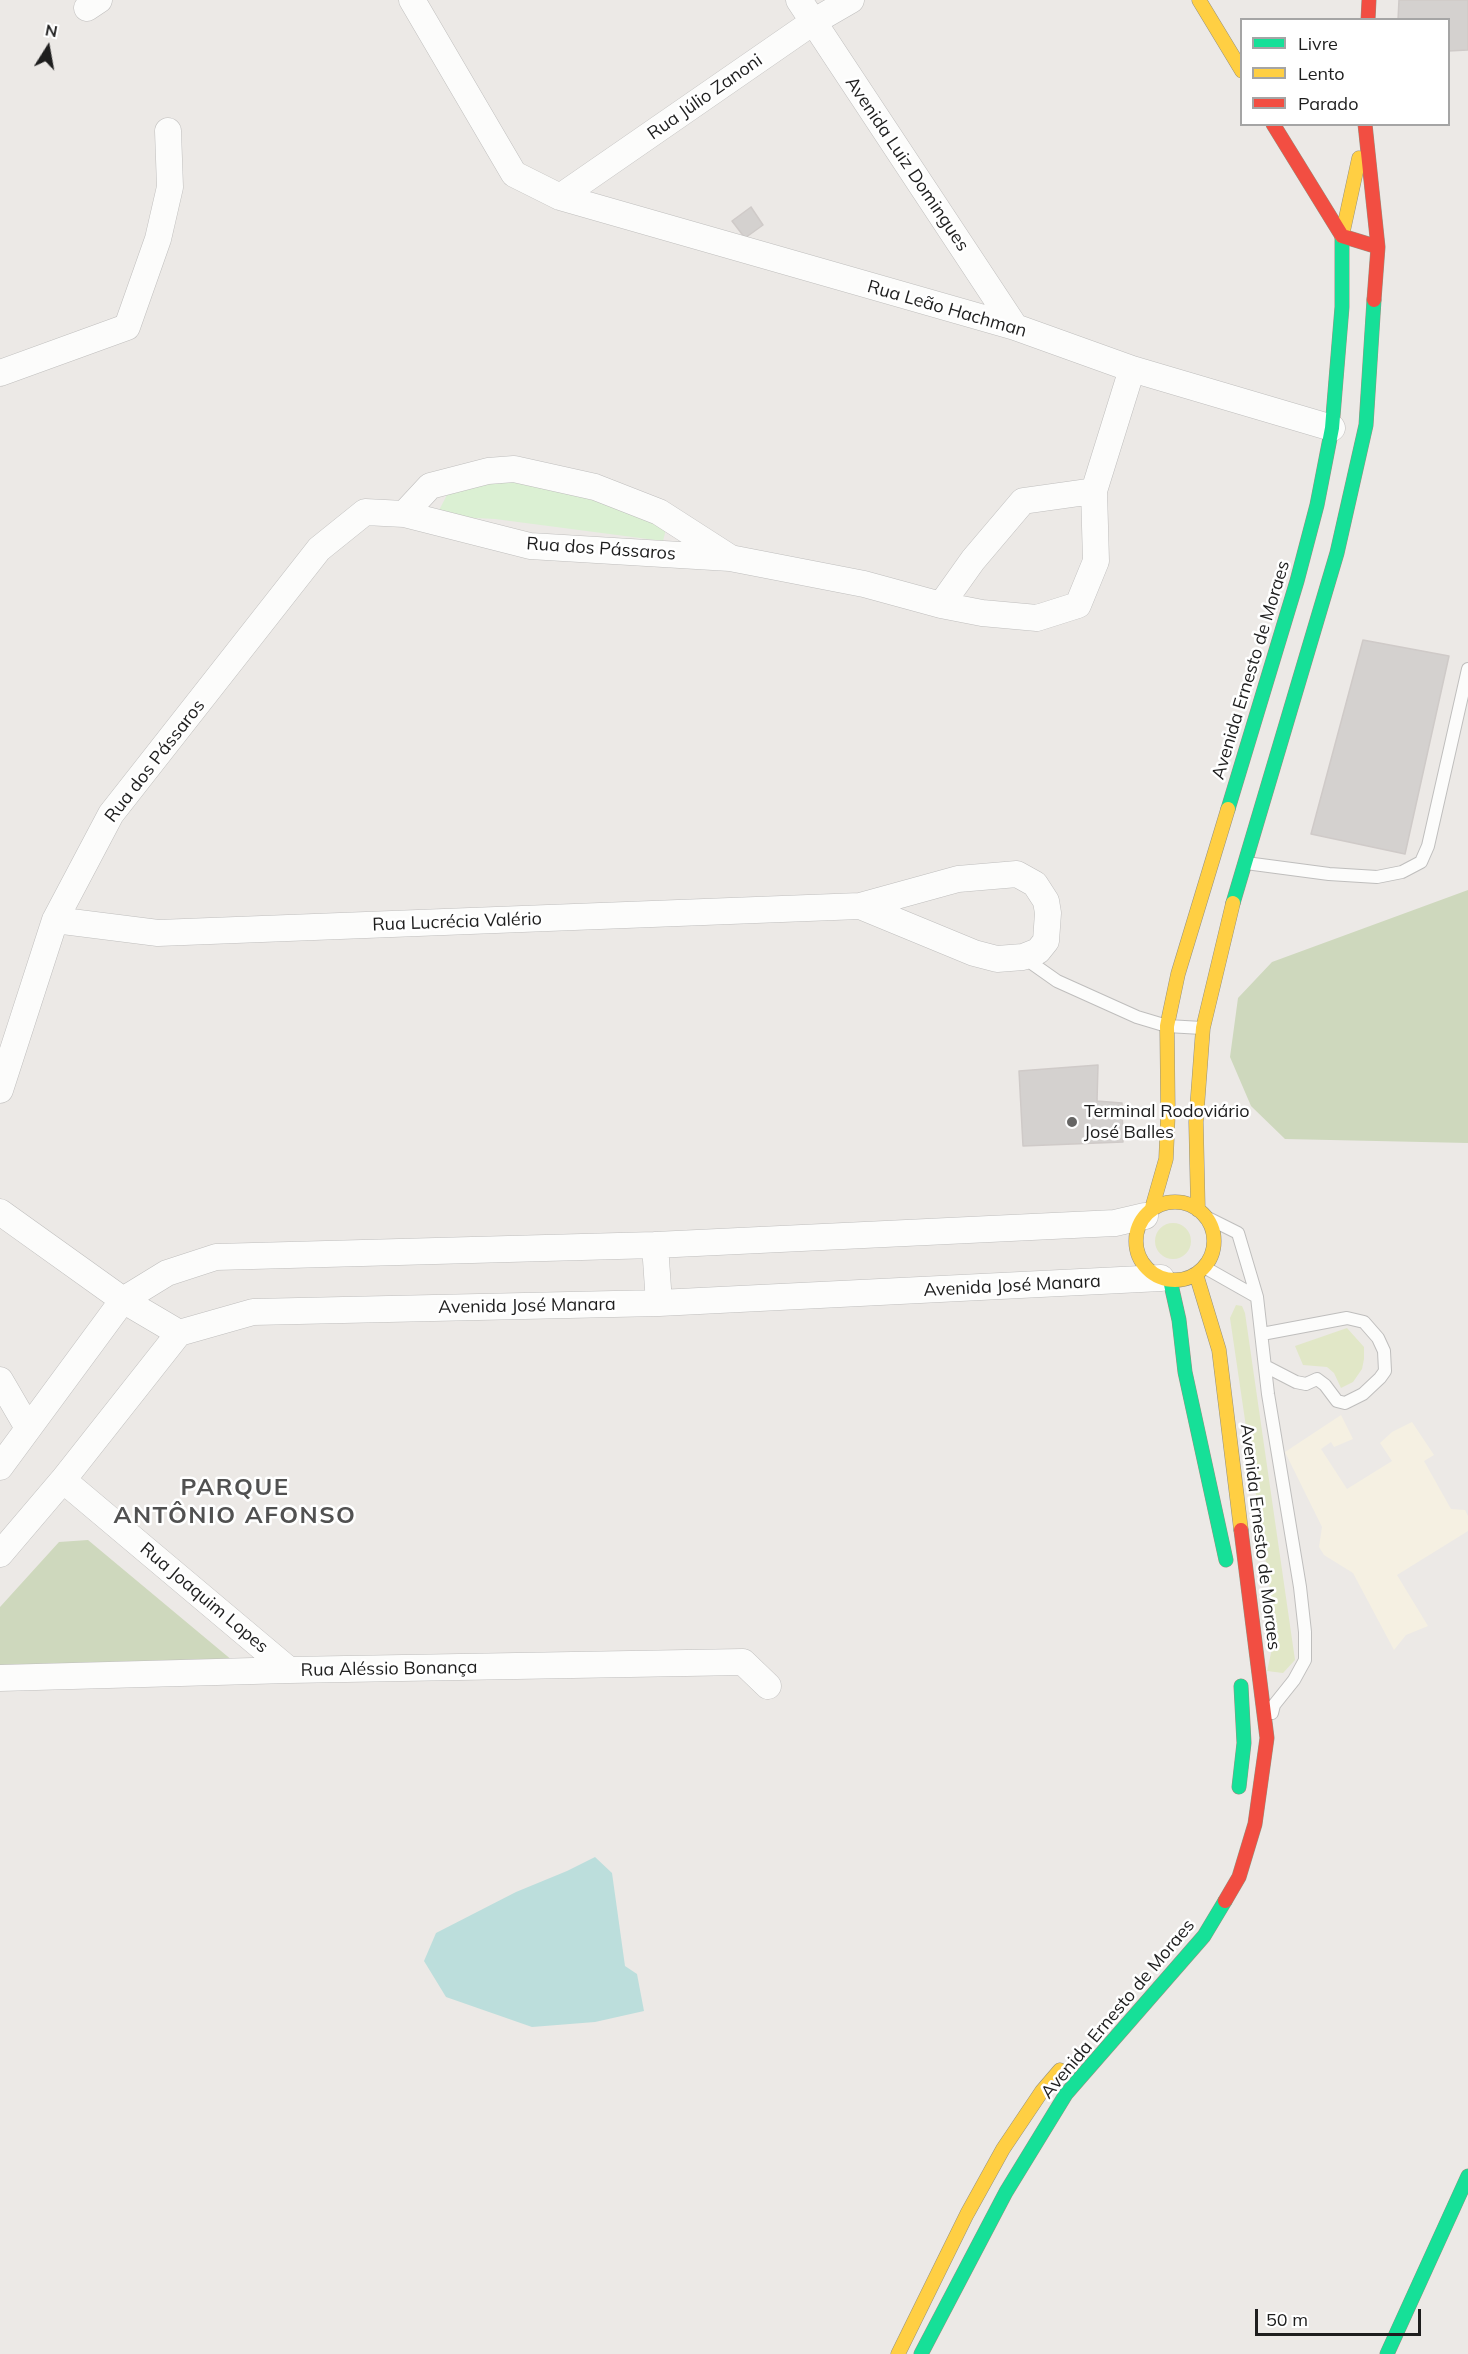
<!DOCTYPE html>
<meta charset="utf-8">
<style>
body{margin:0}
#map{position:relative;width:1468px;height:2354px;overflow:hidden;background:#ece9e6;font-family:Mulish,sans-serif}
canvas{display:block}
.legend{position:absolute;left:1240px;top:18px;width:210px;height:108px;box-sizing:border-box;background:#fff;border:2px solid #a5a5a5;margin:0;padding:8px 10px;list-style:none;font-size:18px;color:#1e1e1e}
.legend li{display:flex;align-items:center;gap:12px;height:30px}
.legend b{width:30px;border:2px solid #a5a5a5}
.north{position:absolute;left:18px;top:18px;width:60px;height:60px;-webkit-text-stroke:4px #fff;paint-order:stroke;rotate:11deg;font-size:16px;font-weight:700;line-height:24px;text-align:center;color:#1e1e1e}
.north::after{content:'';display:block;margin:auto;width:21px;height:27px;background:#1e1e1e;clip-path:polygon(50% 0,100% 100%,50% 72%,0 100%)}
.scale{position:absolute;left:1255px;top:2309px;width:166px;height:27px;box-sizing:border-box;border:3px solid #1e1e1e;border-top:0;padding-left:8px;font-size:18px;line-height:21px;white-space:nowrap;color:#1e1e1e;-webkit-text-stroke:4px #fff;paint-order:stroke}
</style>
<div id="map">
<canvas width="1468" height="2354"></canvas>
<ul class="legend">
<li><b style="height:8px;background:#16e098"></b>Livre</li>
<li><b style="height:8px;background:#ffcf43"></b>Lento</li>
<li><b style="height:8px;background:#f24e42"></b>Parado</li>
</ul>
<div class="north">N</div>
<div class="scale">50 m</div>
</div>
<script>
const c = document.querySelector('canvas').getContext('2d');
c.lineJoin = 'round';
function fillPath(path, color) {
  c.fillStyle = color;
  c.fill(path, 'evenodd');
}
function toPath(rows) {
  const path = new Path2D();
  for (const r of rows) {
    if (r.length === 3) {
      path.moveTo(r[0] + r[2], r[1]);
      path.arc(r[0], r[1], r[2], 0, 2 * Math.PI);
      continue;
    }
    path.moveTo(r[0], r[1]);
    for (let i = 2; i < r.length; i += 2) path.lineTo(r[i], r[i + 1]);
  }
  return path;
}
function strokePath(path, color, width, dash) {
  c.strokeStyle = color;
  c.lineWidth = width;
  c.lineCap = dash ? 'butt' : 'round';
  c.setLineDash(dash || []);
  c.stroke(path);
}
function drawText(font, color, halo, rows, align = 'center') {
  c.font = font + ' Mulish,sans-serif';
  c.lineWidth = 5;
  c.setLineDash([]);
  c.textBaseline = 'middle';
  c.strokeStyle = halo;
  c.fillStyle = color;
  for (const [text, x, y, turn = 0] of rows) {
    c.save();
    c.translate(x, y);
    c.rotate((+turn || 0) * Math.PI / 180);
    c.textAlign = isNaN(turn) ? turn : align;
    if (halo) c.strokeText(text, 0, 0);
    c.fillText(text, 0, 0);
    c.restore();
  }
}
fillPath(toPath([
 [1341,1415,1353,1439,1334,1447,1331,1442,1321,1449,1347,1489,1392,1461,1380,1443,1392,1432,1412,1422,1434,1455,1424,1461,1451,1509,1465,1510,1468,1516,1468,1531,1397,1575,1428,1626,1406,1635,1394,1650,1353,1573,1324,1555,1319,1547,1322,1527,1285,1452]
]), '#f5f0e2');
fillPath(toPath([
 [1173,1241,18],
 [1236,1305,1242,1306,1245,1313,1295,1660,1283,1673,1267,1671,1276,1631,1230,1318],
 [1347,1328,1364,1347,1364,1359,1362,1369,1353,1382,1341,1388,1334,1373,1327,1367,1303,1365,1295,1346]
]), '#e1e7c7');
fillPath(toPath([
 [1468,890,1468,1143,1285,1139,1251,1106,1230,1057,1238,998,1272,962],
 [88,1540,233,1661,0,1676,0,1607,59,1542]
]), '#ced8bd');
fillPath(toPath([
 [504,480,615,500,667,525,663,541,495,519,436,516,448,493]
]), '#dbf0d3');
fillPath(toPath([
 [595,1857,612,1873,625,1966,637,1974,644,2011,595,2022,532,2027,446,1997,424,1961,436,1933,516,1892,567,1871]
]), '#bcdedc');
const building = toPath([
 [1399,0,1468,0,1468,50,1448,51,1448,20,1398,20,1399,0],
 [751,207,763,225,745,238,732,221,751,207],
 [1363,640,1449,656,1405,854,1311,834,1363,640],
 [1098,1065,1097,1101,1122,1103,1123,1142,1023,1146,1019,1071,1098,1065]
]);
fillPath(building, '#d4d1cf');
strokePath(building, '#cfcac8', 1.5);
const lane = toPath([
 [1246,863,1329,874,1377,877,1402,872,1421,862,1428,846,1468,669],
 [1023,957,1057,981,1137,1017,1167,1026,1202,1028],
 [1206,1217,1238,1233,1257,1297,1268,1394,1300,1587,1305,1632,1305,1660,1294,1680,1274,1705,1272,1713],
 [1204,1267,1257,1297],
 [1262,1334,1347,1318,1364,1322,1378,1338,1384,1351,1385,1371,1380,1378,1363,1394,1345,1403,1337,1401,1325,1385,1317,1379,1306,1384,1296,1382,1265,1366]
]);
const street = toPath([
 [412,0,514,174,560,197,1015,327,1132,369,1332,428],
 [799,0,1015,327],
 [87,8,99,0],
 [560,197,813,22,851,0],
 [0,373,127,327,158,239,170,187,168,131],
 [404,514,430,486,488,471,514,469,595,487,659,512,729,557],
 [941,605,973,560,1023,501,1094,491],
 [55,920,158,933,860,906,958,879,1017,874,1035,884,1046,901,1048,913,1046,941,1038,951,1023,957,997,959,974,953,860,906],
 [0,1090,55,920,111,814,319,549,365,512,404,514,530,546,730,558,864,584,941,605,982,613,1037,618,1078,605,1096,561,1094,491,1132,369],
 [0,1212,123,1300,179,1333],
 [655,1245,659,1303],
 [0,1380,28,1428],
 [0,1467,123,1300,167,1273,216,1257,655,1245,1115,1223,1145,1216],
 [63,1480,289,1670],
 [0,1554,63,1480,179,1333,253,1312,659,1303,1161,1278],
 [0,1678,289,1670,743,1662,768,1686]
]);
const fast = toPath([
 [1228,809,1297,581,1317,505,1332,428,1342,307,1342,236],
 [1233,903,1337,553,1366,425,1374,300],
 [1170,1280,1179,1320,1185,1372,1226,1560],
 [1239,1787,1244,1743,1241,1686],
 [921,2354,1006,2192,1066,2094,1204,1936,1225,1901],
 [1387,2354,1468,2176]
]);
const slow = toPath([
 [1199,0,1242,71],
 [1342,236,1359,158],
 [1175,1241,39],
 [1152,1208,1166,1159,1168,1114,1167,1026,1178,974,1228,809],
 [1198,1210,1196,1122,1203,1028,1233,903],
 [1196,1274,1219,1350,1241,1530],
 [898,2354,967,2214,1003,2149,1042,2091,1060,2070]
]);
const jam = toPath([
 [1368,20,1369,0],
 [1273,124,1342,236,1378,247,1374,300],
 [1365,124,1378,247],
 [1225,1901,1239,1877,1255,1824,1267,1738,1241,1530]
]);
strokePath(lane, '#bfbebd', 14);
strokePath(street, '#bfbebd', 27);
strokePath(fast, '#959180', 15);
strokePath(slow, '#959180', 15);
strokePath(jam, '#959180', 15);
strokePath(lane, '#fcfcfb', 12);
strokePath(street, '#fcfcfb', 26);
strokePath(fast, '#16e098', 14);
strokePath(slow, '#ffcf43', 14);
strokePath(jam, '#f24e42', 14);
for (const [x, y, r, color] of [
 [1072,1122,6,"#666564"]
]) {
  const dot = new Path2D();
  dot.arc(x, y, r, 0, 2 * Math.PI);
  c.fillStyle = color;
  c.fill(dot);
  strokePath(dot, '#fff', 2);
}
drawText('18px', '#1e1e1e', '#fff', [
 ["Rua Júlio Zanoni",705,97,-35],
 ["Avenida Luiz Domingues",907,164,56],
 ["Rua Leão Hachman",947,309,16],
 ["Rua dos Pássaros",601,549,4],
 ["Avenida Ernesto de Moraes",1251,670,-73],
 ["Rua dos Pássaros",155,761,-52],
 ["Rua Lucrécia Valério",457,922,-2],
 ["Avenida José Manara",1012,1286,-3],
 ["Avenida José Manara",527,1306,-1],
 ["Avenida Ernesto de Moraes",1260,1537,83],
 ["Rua Joaquim Lopes",204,1598,40],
 ["Rua Aléssio Bonança",389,1669,-1],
 ["Avenida Ernesto de Moraes",1118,2009,-50]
]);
drawText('18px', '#1e1e1e', '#fff', [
 ["Terminal Rodoviário",1084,1112],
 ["José Balles",1084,1133]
], 'left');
c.letterSpacing = '1.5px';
drawText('bold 24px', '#515151', '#fff', [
 ["PARQUE",235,1488],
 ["ANTÔNIO AFONSO",235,1516]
]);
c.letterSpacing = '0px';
</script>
